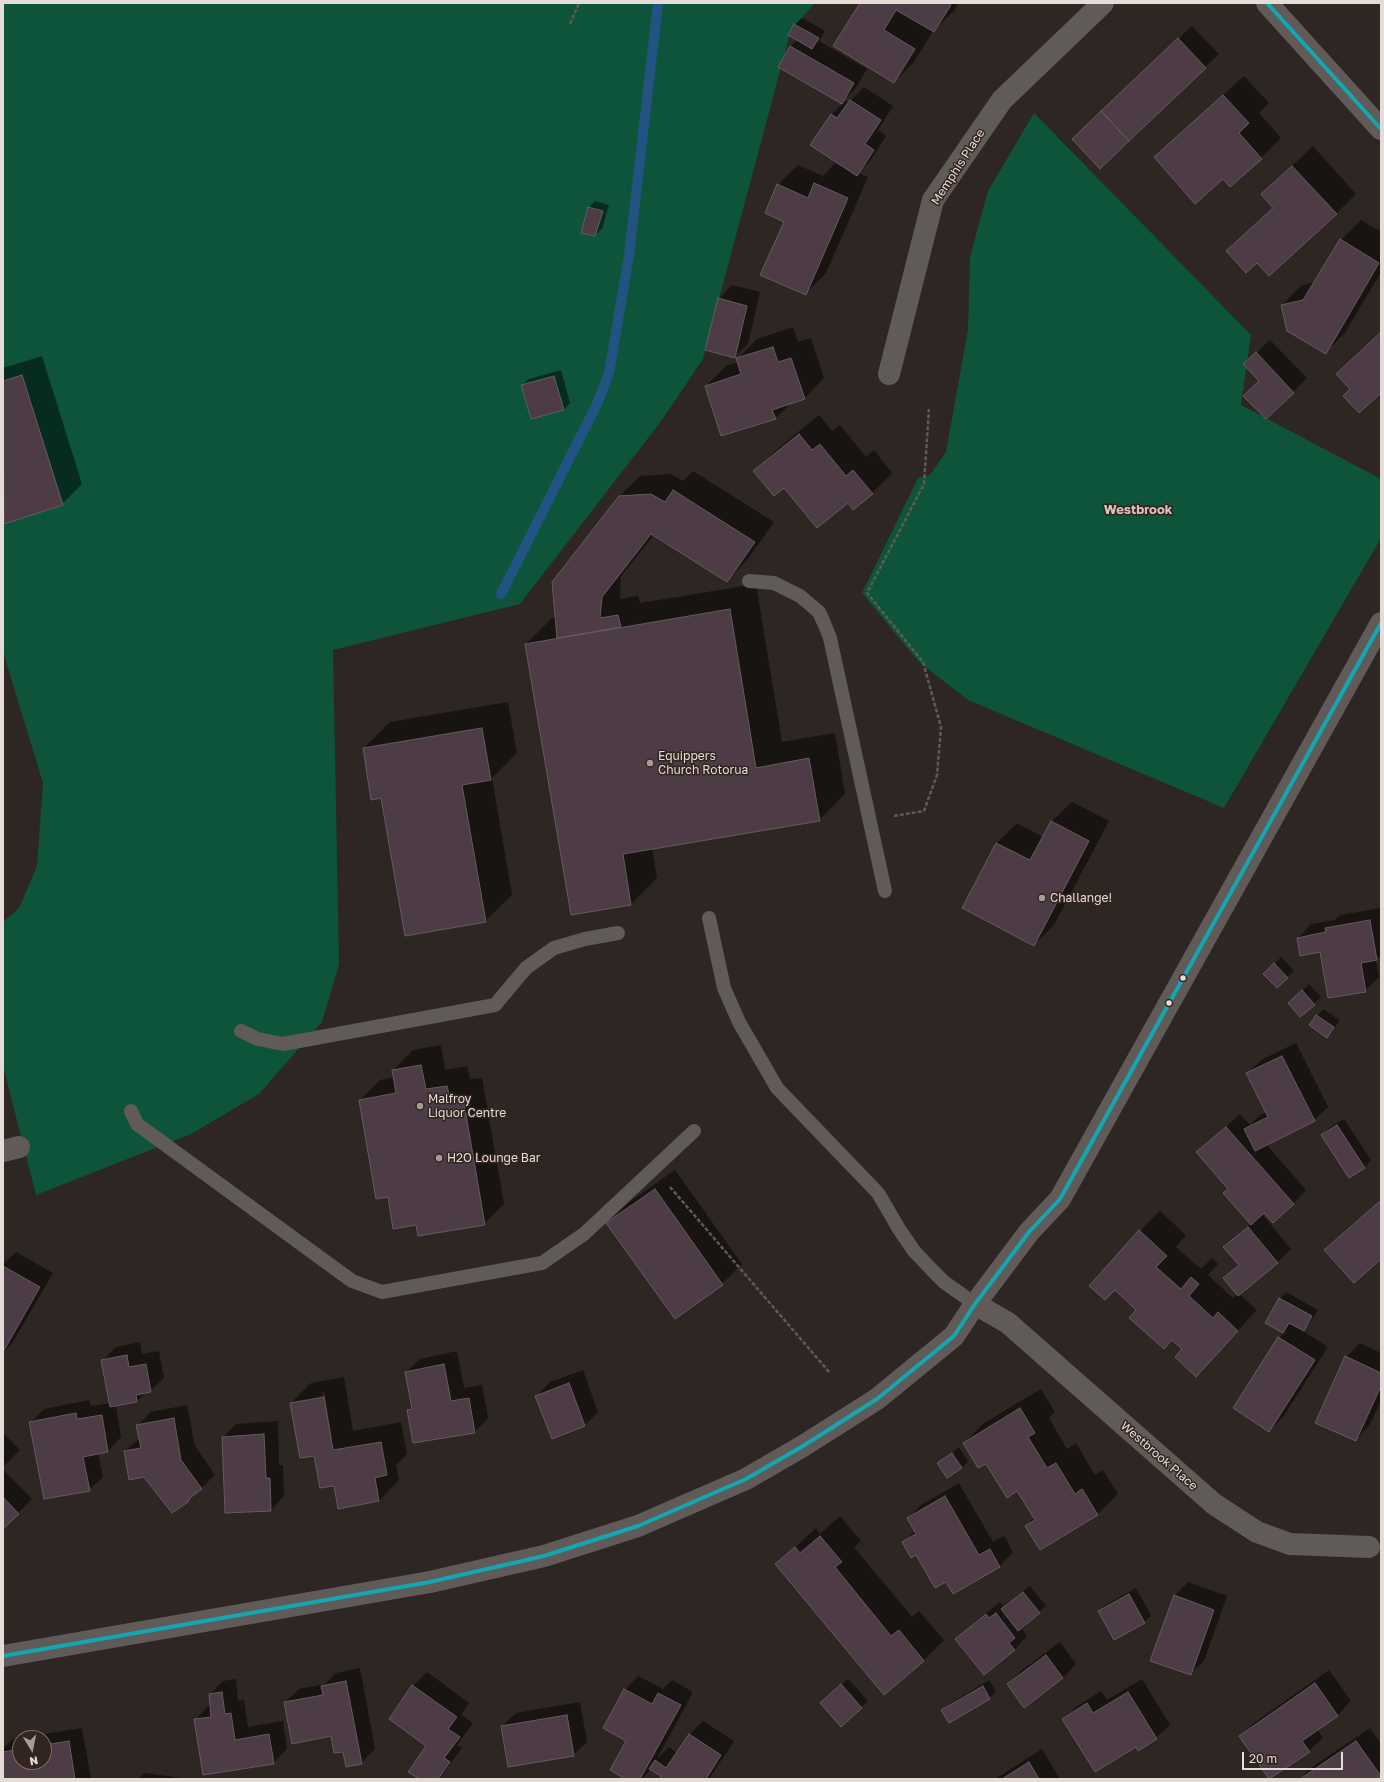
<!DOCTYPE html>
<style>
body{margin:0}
#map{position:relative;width:1384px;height:1782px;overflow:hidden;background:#2d2623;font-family:"Golos Text",sans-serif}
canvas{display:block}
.frame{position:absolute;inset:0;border:4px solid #e5dbd7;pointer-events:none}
.north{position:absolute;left:12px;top:1730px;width:40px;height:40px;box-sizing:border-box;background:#32241e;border:1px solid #7a6d68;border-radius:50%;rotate:170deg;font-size:11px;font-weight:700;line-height:16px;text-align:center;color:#e5dbd7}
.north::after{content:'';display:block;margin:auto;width:14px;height:18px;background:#a59c98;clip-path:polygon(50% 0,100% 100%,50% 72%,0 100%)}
.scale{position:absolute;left:1242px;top:1752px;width:101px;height:18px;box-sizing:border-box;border:2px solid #e5dbd7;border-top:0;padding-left:5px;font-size:12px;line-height:14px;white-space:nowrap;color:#e5dbd7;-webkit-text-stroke:3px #32241e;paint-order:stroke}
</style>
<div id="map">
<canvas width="1384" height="1782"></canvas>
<div class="frame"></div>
<div class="north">N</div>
<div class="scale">20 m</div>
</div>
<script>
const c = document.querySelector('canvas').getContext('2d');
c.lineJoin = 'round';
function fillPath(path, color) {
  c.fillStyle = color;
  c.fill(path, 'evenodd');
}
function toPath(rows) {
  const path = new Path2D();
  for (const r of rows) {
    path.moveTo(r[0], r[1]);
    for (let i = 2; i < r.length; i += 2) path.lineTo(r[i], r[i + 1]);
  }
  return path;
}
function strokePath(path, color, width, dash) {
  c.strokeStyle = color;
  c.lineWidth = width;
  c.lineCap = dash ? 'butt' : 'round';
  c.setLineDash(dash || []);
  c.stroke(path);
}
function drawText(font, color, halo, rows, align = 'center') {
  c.font = font + ' "Golos Text",sans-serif';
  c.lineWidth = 3;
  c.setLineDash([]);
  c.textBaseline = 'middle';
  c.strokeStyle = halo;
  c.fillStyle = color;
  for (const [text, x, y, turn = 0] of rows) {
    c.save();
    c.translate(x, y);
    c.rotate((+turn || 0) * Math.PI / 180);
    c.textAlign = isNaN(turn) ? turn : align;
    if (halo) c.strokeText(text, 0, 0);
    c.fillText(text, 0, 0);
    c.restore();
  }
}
fillPath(toPath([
 [3,3,815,3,791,30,703,359,662,420,520,604,333,650,339,964,322,1022,259,1094,191,1134,36,1195,3,1066,3,922,19,908,37,866,43,783,3,652],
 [1034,113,1251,335,1241,405,1381,479,1381,538,1224,808,968,700,919,662,862,593,918,478,930,475,946,452,968,329,970,257,988,191]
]), '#0d543b');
fillPath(toPath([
 [861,3,958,3,954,11,933,31,914,62,894,82],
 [802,18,825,31,819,41,867,69,855,89,844,100,848,103,864,87,893,106,878,130,886,136,870,161,858,173,868,177,826,273,806,293,785,221,778,185,798,165,823,176,835,163,842,166,832,114,843,103,779,66,791,46,798,39,789,35,795,24],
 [1192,26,1219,54,1205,67,1087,125],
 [1244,76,1269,103,1259,113,1281,138,1261,158,1223,178,1155,157],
 [1313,146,1356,194,1336,214,1257,261,1228,251,1274,207,1262,194],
 [595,201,609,205,602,229,595,235,589,207],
 [1361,220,1381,232,1381,272,1345,333,1325,353,1282,305,1302,285,1315,282,1341,240],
 [732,285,760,292,748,344,734,357,719,299],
 [793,327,798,342,811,338,824,378,804,399,791,403,775,419,706,386,726,366,738,362,737,359,757,339],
 [1270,340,1307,378,1266,418,1260,381,1244,364],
 [42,356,82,484,62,504,4,522,3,518,3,368],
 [561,370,570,403,564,410,522,385,529,379],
 [819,415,832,431,840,425,866,457,874,450,892,473,872,493,853,508,848,501,785,486,755,471,775,451],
 [693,471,774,522,747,560,727,580,654,535,621,576,620,599,638,596,640,603,756,584,782,742,835,733,845,794,819,820,652,848,657,878,631,904,526,644,552,618,556,617,620,496,640,476,671,474,683,481],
 [508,702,517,753,492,778,512,895,485,921,382,797,364,748,390,722],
 [1072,802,1109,821,1054,925,1034,945,963,907,997,843,1017,823,1043,837,1051,822],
 [1381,908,1381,955,1376,959,1379,977,1365,991,1320,951,1298,938,1311,924,1335,920,1340,915],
 [1281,957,1294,971,1277,986,1265,974],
 [1309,984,1321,997,1300,1016,1296,997],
 [1323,1009,1340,1020,1327,1037,1310,1025],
 [1296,1043,1328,1107,1314,1120,1266,1144,1306,1190,1293,1204,1262,1214,1291,1249,1278,1262,1239,1294,1257,1310,1196,1375,1184,1349,1173,1339,1164,1348,1138,1310,1140,1231,1160,1211,1186,1235,1176,1247,1201,1269,1212,1258,1218,1264,1208,1275,1233,1298,1238,1294,1225,1278,1239,1264,1225,1247,1251,1223,1229,1188,1198,1152,1240,1114,1250,1125,1259,1116,1267,1112,1247,1073,1261,1060],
 [441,1045,445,1070,467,1066,470,1079,482,1078,504,1204,484,1224,417,1224,388,1196,377,1198,360,1100,380,1080,395,1077,393,1070,413,1050],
 [1344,1119,1371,1160,1365,1167,1349,1177,1322,1135,1329,1128],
 [675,1170,742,1264,722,1284,608,1223,628,1203],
 [1381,1199,1381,1257,1326,1250,1346,1230],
 [16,1252,53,1273,13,1342,3,1353,3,1264],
 [1286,1292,1318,1310,1310,1323,1303,1331,1328,1347,1283,1417,1269,1431,1279,1338,1284,1333,1266,1323,1280,1298],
 [140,1342,142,1354,159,1351,164,1378,150,1391,146,1392,137,1401,116,1405,121,1437,108,1451,98,1453,103,1477,89,1490,31,1422,44,1409,89,1400,91,1406,110,1403,102,1361,116,1347],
 [1360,1343,1381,1353,1381,1401,1369,1426,1356,1440,1346,1357],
 [457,1351,464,1388,482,1385,488,1418,475,1432,408,1410,412,1406,406,1372,420,1359],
 [583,1370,598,1412,585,1425,552,1438,536,1396,550,1382],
 [344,1377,353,1431,401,1422,407,1454,396,1465,399,1480,379,1501,335,1485,315,1455,291,1403,311,1383],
 [322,1392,324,1392,332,1437,330,1437],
 [1041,1389,1055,1412,1049,1418,1067,1449,1076,1443,1095,1475,1103,1470,1118,1494,1098,1514,1026,1526,1034,1518,1017,1490,964,1443,984,1423],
 [187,1405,195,1446,215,1475,188,1501,145,1476,125,1451,140,1438,138,1425,151,1412],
 [278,1421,279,1465,283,1465,284,1496,271,1510,223,1437,236,1424],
 [3,1433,20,1450,3,1467],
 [959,1447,968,1461,962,1468,938,1463],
 [3,1470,32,1499,3,1528],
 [959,1483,993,1542,1004,1536,1013,1552,1000,1566,953,1593,946,1581,903,1543,915,1531,908,1518,921,1505],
 [840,1516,861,1541,854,1547,912,1617,919,1611,944,1640,924,1660,884,1693,777,1564,816,1528,820,1534],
 [1188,1582,1227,1596,1204,1661,1190,1674,1174,1596],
 [1030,1586,1046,1606,1027,1622,1028,1624,1022,1629,1027,1636,1014,1650,956,1639,970,1626,1000,1602,1003,1606],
 [1136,1588,1151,1615,1145,1622,1114,1639,1099,1611,1105,1605],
 [1060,1642,1076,1664,1063,1678,1024,1707,1008,1684,1021,1671],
 [360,1668,375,1749,361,1763,344,1751,332,1735,285,1702,299,1689,325,1684,336,1673],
 [1329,1670,1351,1701,1338,1715,1317,1729,1323,1738,1309,1751,1240,1736,1254,1723],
 [427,1672,469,1703,461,1715,473,1723,457,1745,462,1748,439,1779,420,1779,428,1746,413,1686],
 [638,1676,663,1689,672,1680,693,1692,657,1759,669,1747,677,1753,690,1734,703,1721,734,1741,709,1779,660,1779,662,1776,651,1769,642,1779,627,1779,627,1740,625,1690],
 [236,1679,238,1701,244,1700,248,1727,283,1721,287,1749,273,1763,195,1720,208,1706,211,1706,210,1694,223,1681],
 [848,1679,868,1701,861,1707,828,1697],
 [1142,1679,1170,1725,1156,1738,1136,1746,1063,1719,1077,1706,1101,1691,1107,1700],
 [989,1680,996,1691,990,1698,949,1722,943,1710,949,1704],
 [580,1702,587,1742,573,1755,502,1726,516,1713],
 [82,1728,91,1779,3,1779,3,1749,13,1739,20,1738,20,1762,44,1762,44,1738,21,1738],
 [1370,1728,1381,1744,1380,1775,1375,1779,1300,1779,1309,1769],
 [1042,1749,1060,1779,995,1779],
 [144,1773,183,1778,183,1779,138,1779]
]), '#0007');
strokePath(toPath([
 [501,594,597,404,609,373,629,255,658,3]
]), '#215482', 10);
const building = toPath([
 [860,3,948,3,951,5,934,32,896,10,884,30,915,49,894,83,833,46,860,3],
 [794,24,819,38,812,49,788,35,794,24],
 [1178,38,1206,68,1129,141,1101,111,1178,38],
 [790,46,854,83,842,104,778,67,790,46],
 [1223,95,1249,123,1239,133,1262,159,1230,187,1223,179,1195,204,1154,157,1223,95],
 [850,100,881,120,865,144,874,150,857,176,810,145,831,114,837,118,850,100],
 [1101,111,1129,141,1100,169,1072,139,1101,111],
 [1292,166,1337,214,1269,276,1257,263,1246,273,1226,251,1273,208,1261,194,1292,166],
 [814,183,848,198,806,295,760,275,784,222,765,213,777,184,808,198,814,183],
 [588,207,603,211,595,236,581,233,588,207],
 [1340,239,1379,263,1326,354,1287,331,1281,305,1303,300,1340,239],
 [718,298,747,306,735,358,705,350,718,298],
 [1381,332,1381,393,1359,413,1343,396,1350,389,1336,374,1381,332],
 [773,347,778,362,791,358,805,399,772,410,776,419,721,436,705,386,741,374,736,358,773,347],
 [1256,352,1294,393,1266,419,1243,396,1259,381,1243,364,1256,352],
 [22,375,63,505,4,524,3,381,22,375],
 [554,376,564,410,531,419,521,385,554,376],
 [799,434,812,450,820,444,846,476,853,470,873,494,853,510,848,503,817,528,784,488,774,496,753,471,799,434],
 [673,490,755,542,727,582,651,534,602,597,600,618,618,615,621,627,557,638,552,582,619,496,651,494,665,502,673,490],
 [730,609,756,768,809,758,820,821,623,854,631,905,571,915,525,644,730,609],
 [482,728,491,780,462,785,486,922,405,936,381,798,371,800,363,748,482,728],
 [1051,821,1089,841,1034,946,962,908,996,843,1030,860,1051,821],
 [1370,920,1377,960,1361,963,1366,992,1328,998,1320,952,1300,956,1297,938,1326,932,1325,928,1370,920],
 [1274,963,1288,978,1277,988,1263,974,1274,963],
 [1302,990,1315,1005,1300,1017,1288,1003,1302,990],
 [1316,1015,1334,1027,1327,1038,1309,1025,1316,1015],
 [1282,1056,1315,1121,1255,1151,1244,1129,1268,1117,1246,1073,1282,1056],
 [421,1065,426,1089,447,1086,450,1099,463,1097,485,1225,418,1236,416,1225,393,1229,388,1197,376,1199,359,1100,396,1093,392,1070,421,1065],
 [1337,1125,1365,1168,1349,1178,1321,1135,1337,1125],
 [1226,1127,1294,1204,1273,1223,1264,1213,1251,1225,1223,1193,1228,1189,1196,1152,1226,1127],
 [655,1189,723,1285,675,1319,606,1223,655,1189],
 [1381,1200,1381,1259,1354,1283,1324,1250,1381,1200],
 [1248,1227,1278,1263,1238,1296,1223,1278,1239,1265,1223,1247,1248,1227],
 [1139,1230,1167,1256,1156,1267,1181,1289,1191,1277,1199,1284,1189,1296,1213,1318,1218,1312,1238,1331,1196,1377,1175,1357,1182,1349,1172,1340,1164,1349,1129,1318,1136,1310,1115,1290,1105,1300,1089,1286,1139,1230],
 [3,1266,40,1287,3,1352,3,1266],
 [1279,1298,1312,1316,1304,1331,1289,1323,1283,1333,1265,1323,1279,1298],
 [1278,1337,1315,1360,1269,1432,1233,1408,1278,1337],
 [127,1355,129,1367,146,1364,151,1392,136,1395,137,1402,110,1407,101,1360,127,1355],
 [1345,1356,1381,1373,1381,1386,1356,1441,1315,1423,1345,1356],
 [444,1364,451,1401,469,1398,475,1433,413,1443,407,1410,412,1409,405,1372,444,1364],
 [569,1383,585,1426,552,1439,535,1396,569,1383],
 [324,1397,333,1450,381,1442,387,1475,375,1478,379,1501,338,1509,334,1486,320,1488,314,1456,300,1458,290,1403,324,1397],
 [1020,1408,1035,1433,1028,1437,1047,1468,1056,1463,1075,1494,1082,1489,1098,1515,1040,1550,1025,1526,1035,1520,1017,1491,1007,1498,986,1464,978,1468,963,1443,1020,1408],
 [76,1413,77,1419,102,1415,108,1452,83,1457,90,1491,44,1499,29,1422,76,1413],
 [174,1418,181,1460,202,1489,190,1498,188,1502,172,1513,144,1477,129,1480,124,1451,141,1448,136,1425,174,1418],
 [264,1434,266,1478,270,1478,271,1511,225,1513,222,1437,264,1434],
 [952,1453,962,1468,947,1478,937,1463,952,1453],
 [945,1496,979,1555,990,1549,1000,1567,953,1594,946,1582,935,1588,916,1555,911,1558,902,1542,916,1534,907,1518,945,1496],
 [3,1497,19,1514,3,1529,3,1497],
 [820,1536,842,1562,835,1567,891,1636,899,1630,924,1661,884,1695,775,1564,795,1547,800,1553,820,1536],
 [1023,1592,1040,1613,1018,1631,1001,1609,1023,1592],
 [1129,1594,1145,1623,1114,1640,1098,1611,1129,1594],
 [1174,1595,1214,1610,1191,1675,1150,1661,1174,1595],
 [996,1613,1015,1638,1009,1643,1015,1650,984,1675,955,1639,986,1614,989,1618,996,1613],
 [1046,1655,1063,1678,1024,1708,1007,1684,1046,1655],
 [346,1681,362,1764,346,1767,343,1752,334,1753,331,1736,292,1744,284,1702,323,1695,321,1686,346,1681],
 [1315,1683,1338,1716,1302,1741,1310,1752,1269,1779,1239,1736,1315,1683],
 [841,1684,862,1708,841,1727,820,1703,841,1684],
 [412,1685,457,1717,448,1729,460,1737,444,1758,450,1762,438,1779,419,1779,408,1772,426,1746,389,1719,412,1685],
 [983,1686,990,1699,949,1723,941,1710,983,1686],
 [624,1689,652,1704,658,1693,681,1705,640,1779,625,1779,610,1770,626,1741,603,1728,624,1689],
 [222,1692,225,1714,231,1713,235,1740,269,1734,274,1764,203,1775,194,1719,211,1717,209,1694,222,1692],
 [1128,1692,1157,1739,1138,1751,1136,1747,1095,1772,1062,1719,1087,1703,1093,1713,1128,1692],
 [567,1715,574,1756,508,1767,501,1726,567,1715],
 [689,1734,721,1755,706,1779,659,1779,661,1776,649,1769,655,1760,666,1768,689,1734],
 [69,1741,75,1779,3,1779,3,1752,20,1749,20,1762,44,1762,44,1745,69,1741],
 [1356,1741,1381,1776,1376,1779,1300,1779,1356,1741],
 [1029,1762,1039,1779,1002,1779,1029,1762]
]);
fillPath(building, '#4d3b45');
strokePath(building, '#635d5e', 1);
strokePath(toPath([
 [570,24,579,3],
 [894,816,924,811,937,775,941,727,923,662,867,593,924,484,929,409],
 [670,1187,830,1373]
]), '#5f5a57', 2.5, [4, 2]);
strokePath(toPath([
 [749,581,774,583,800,596,819,612,824,623,830,638,885,891],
 [709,918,724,988,739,1022,777,1088,878,1193,899,1229,914,1251,933,1271,944,1282,975,1304],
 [241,1031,258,1039,283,1044,495,1005,526,968,554,948,585,939,618,933],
 [131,1111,137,1124,352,1281,382,1292,542,1263,584,1234,694,1131]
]), '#605a58', 14);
strokePath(toPath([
 [1267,3,1381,129],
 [889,374,933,200,1002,100,1103,3],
 [3,1151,19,1147],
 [975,1304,1008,1323,1214,1504,1257,1532,1290,1544,1369,1547]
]), '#605a58', 22);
strokePath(toPath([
 [3,1656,430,1582,544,1556,638,1526,746,1479,803,1446,877,1399,954,1336,975,1304,1029,1232,1060,1199,1381,623]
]), '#605a58', 22);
strokePath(toPath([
 [1267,3,1381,129],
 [3,1656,430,1582,544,1556,638,1526,746,1479,803,1446,877,1399,954,1336,975,1304,1029,1232,1060,1199,1381,623]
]), '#13a7b2', 4);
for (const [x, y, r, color] of [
 [650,763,4,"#a59c98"],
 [1042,898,4,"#a59c98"],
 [1183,978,3.5,"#e5dbd7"],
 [1169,1003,3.5,"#e5dbd7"],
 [420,1106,4,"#a59c98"],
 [439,1158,4,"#a59c98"]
]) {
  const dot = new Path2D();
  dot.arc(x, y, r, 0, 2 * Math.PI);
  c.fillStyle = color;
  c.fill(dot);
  strokePath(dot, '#32241e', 1.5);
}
drawText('12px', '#e5dbd7', '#32241e', [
 ["Memphis Place",958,167,-57],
 ["Westbrook Place",1159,1456,41]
]);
drawText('12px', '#e5dbd7', '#32241e', [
 ["Equippers",658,756],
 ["Church Rotorua",658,770],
 ["Challange!",1050,898],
 ["Malfroy",428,1099],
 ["Liquor Centre",428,1113],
 ["H2O Lounge Bar",447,1158]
], 'left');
drawText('bold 13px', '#d8c4bc', '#32241e', [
 ["Westbrook",1138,510]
]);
</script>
